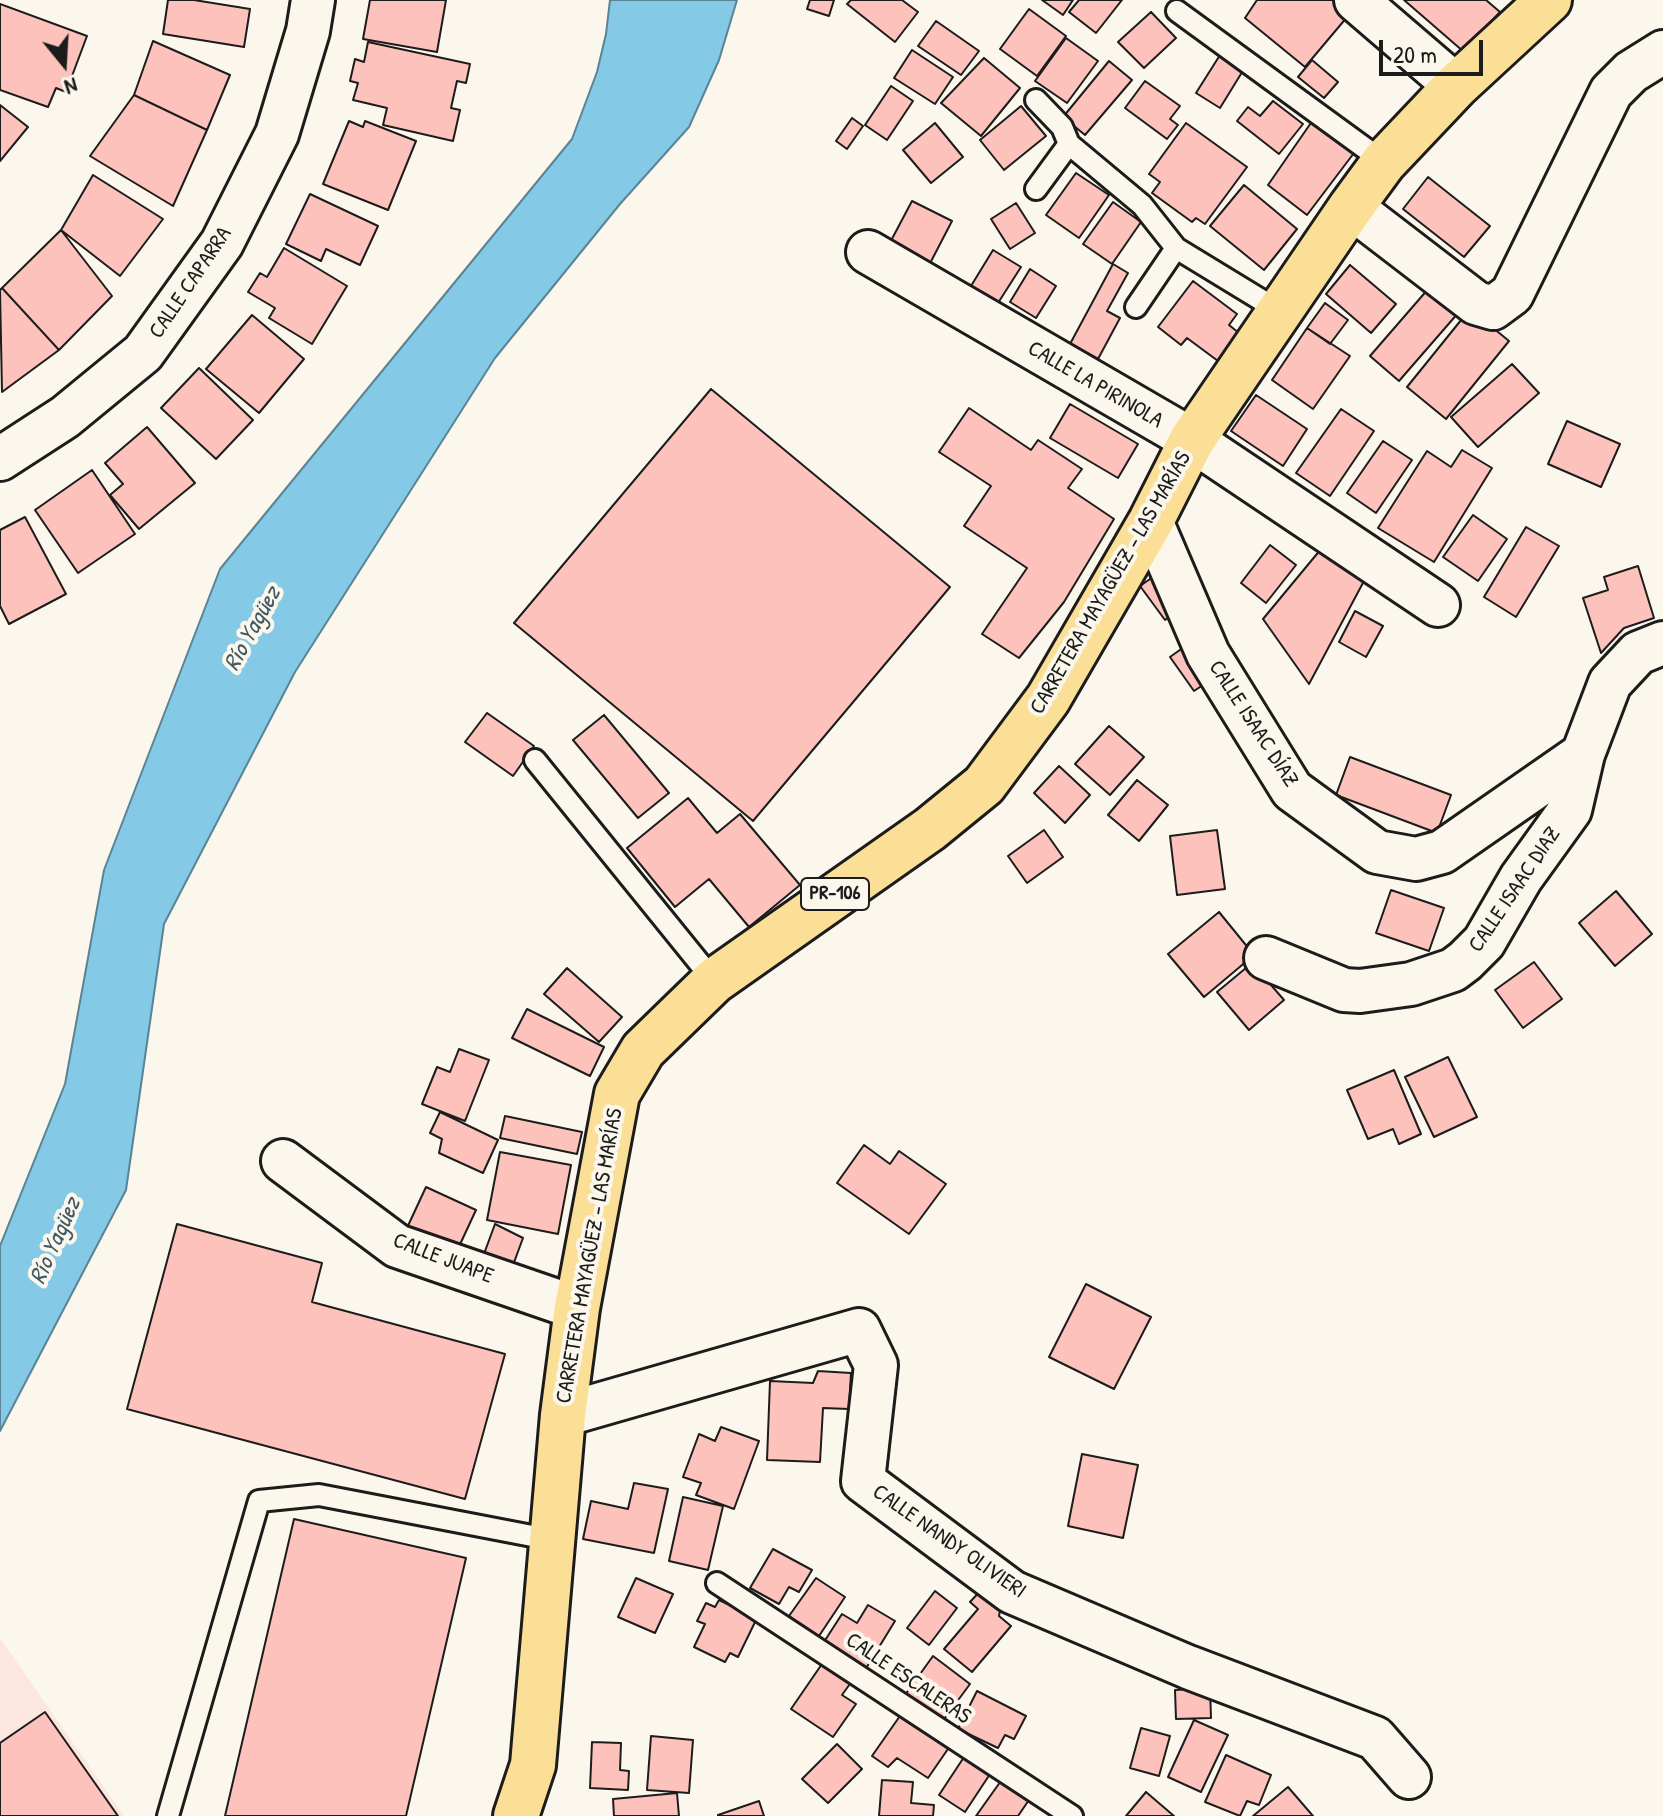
<!DOCTYPE html>
<meta charset="utf-8">
<style>
body{margin:0}
#map{position:relative;width:1663px;height:1816px;overflow:hidden;background:#fbf7ec;font-family:"Patrick Hand",sans-serif}
canvas{display:block}
.north{position:absolute;left:24px;top:24px;width:80px;height:80px;-webkit-text-stroke:6px #fbf7ec;paint-order:stroke;rotate:162deg;font-size:22px;font-weight:700;line-height:32px;text-align:center;color:#1c1c1c}
.north::after{content:'';display:block;margin:auto;width:28px;height:36px;background:#1c1c1c;clip-path:polygon(50% 0,100% 100%,50% 72%,0 100%)}
.scale{position:absolute;left:1379px;top:40px;width:104px;height:36px;box-sizing:border-box;border:4px solid #1c1c1c;border-top:0;padding-left:10px;font-size:24px;line-height:28px;white-space:nowrap;color:#1c1c1c;-webkit-text-stroke:6px #fbf7ec;paint-order:stroke}
</style>
<div id="map">
<canvas width="1663" height="1816"></canvas>
<div class="north">N</div>
<div class="scale">20 m</div>
</div>
<script>
const c = document.querySelector('canvas').getContext('2d');
c.lineJoin = 'round';
function fillPath(path, color) {
  c.fillStyle = color;
  c.fill(path, 'evenodd');
}
function toPath(rows) {
  const path = new Path2D();
  for (const r of rows) {
    path.moveTo(r[0], r[1]);
    for (let i = 2; i < r.length; i += 2) path.lineTo(r[i], r[i + 1]);
  }
  return path;
}
function strokePath(path, color, width, dash) {
  c.strokeStyle = color;
  c.lineWidth = width;
  c.lineCap = dash ? 'butt' : 'round';
  c.setLineDash(dash || []);
  c.stroke(path);
}
function drawText(font, color, halo, rows, align = 'center') {
  c.font = font + ' "Patrick Hand",sans-serif';
  c.lineWidth = 8;
  c.setLineDash([]);
  c.textBaseline = 'middle';
  c.strokeStyle = halo;
  c.fillStyle = color;
  for (const [text, x, y, turn = 0] of rows) {
    c.save();
    c.translate(x, y);
    c.rotate((+turn || 0) * Math.PI / 180);
    c.textAlign = isNaN(turn) ? turn : align;
    if (halo) c.strokeText(text, 0, 0);
    c.fillText(text, 0, 0);
    c.restore();
  }
}
fillPath(toPath([
 [0,1638,124,1816,0,1816]
]), '#fce7de');
const water = toPath([
 [610,0,737,0,719,60,689,127,620,204,495,358,295,672,164,924,126,1190,0,1431,0,1246,65,1084,104,870,220,569,572,139,597,72,606,34,610,0]
]);
fillPath(water, '#84c9e6');
strokePath(water, '#5a8495', 2);
const building = toPath([
 [168,0,194,0,250,9,244,47,163,34,168,0],
 [370,0,446,0,437,52,363,39,370,0],
 [810,0,834,0,829,16,807,9,810,0],
 [851,0,902,0,918,12,895,42,847,4,851,0],
 [1042,0,1073,0,1063,15,1042,0],
 [1079,0,1122,0,1096,33,1069,12,1079,0],
 [1257,0,1341,0,1353,10,1305,67,1245,18,1257,0],
 [1404,0,1486,0,1500,12,1464,52,1404,0],
 [0,4,87,36,66,92,56,88,48,107,0,90,0,4],
 [1029,9,1066,36,1037,76,1000,49,1029,9],
 [1151,12,1176,38,1144,68,1118,42,1151,12],
 [936,21,979,51,961,75,918,46,936,21],
 [1066,38,1098,61,1067,103,1035,81,1066,38],
 [153,41,230,75,207,130,134,95,153,41],
 [368,42,470,64,466,83,457,81,451,108,460,110,453,141,383,125,387,108,353,100,358,83,350,81,355,59,364,62,368,42],
 [912,50,953,77,935,104,894,78,912,50],
 [1220,55,1244,69,1220,108,1196,93,1220,55],
 [984,58,1020,88,981,136,941,103,984,58],
 [1312,60,1338,82,1324,98,1298,77,1312,60],
 [1109,61,1132,80,1085,135,1063,117,1109,61],
 [1145,81,1180,106,1170,119,1178,125,1167,139,1125,108,1145,81],
 [891,86,913,101,887,140,865,125,891,86],
 [134,95,207,130,173,206,90,156,134,95],
 [1273,101,1303,124,1279,154,1237,121,1248,107,1260,116,1273,101],
 [0,105,28,127,0,161,0,105],
 [1021,106,1046,136,1004,170,980,140,1021,106],
 [1315,117,1357,149,1307,215,1268,185,1315,117],
 [852,118,863,126,847,149,836,141,852,118],
 [349,121,363,127,365,121,416,141,388,210,323,184,349,121],
 [935,123,963,157,931,183,903,150,935,123],
 [1186,123,1247,167,1205,224,1196,218,1192,222,1152,193,1160,182,1149,174,1186,123],
 [1076,173,1109,195,1079,238,1046,215,1076,173],
 [93,175,163,219,120,276,61,230,93,175],
 [1428,177,1490,226,1464,257,1403,209,1428,177],
 [1244,185,1297,229,1264,270,1210,226,1244,185],
 [310,194,378,226,360,265,326,249,321,261,286,244,310,194],
 [912,201,952,221,925,273,885,252,912,201],
 [1113,202,1141,222,1112,264,1083,244,1113,202],
 [1016,203,1035,233,1010,249,991,219,1016,203],
 [61,230,112,296,59,350,2,288,61,230],
 [284,248,347,286,312,344,269,318,275,308,248,292,260,273,267,277,284,248],
 [993,250,1021,267,998,303,971,286,993,250],
 [1113,264,1128,273,1107,311,1120,318,1098,359,1070,344,1113,264],
 [1350,265,1396,304,1371,333,1326,294,1350,265],
 [1030,269,1056,286,1036,318,1010,302,1030,269],
 [1193,281,1237,314,1229,325,1239,333,1218,361,1187,338,1181,345,1158,327,1193,281],
 [2,288,59,350,2,392,0,290,2,288],
 [1429,288,1459,312,1399,381,1370,356,1429,288],
 [1325,303,1348,320,1330,344,1307,328,1325,303],
 [1470,309,1509,341,1446,419,1407,387,1470,309],
 [252,315,304,359,259,413,206,369,252,315],
 [1307,328,1350,356,1313,409,1272,380,1307,328],
 [1512,364,1539,393,1478,447,1451,417,1512,364],
 [199,368,253,420,216,459,161,408,199,368],
 [711,389,950,587,753,821,514,623,711,389],
 [1256,395,1307,429,1283,466,1231,431,1256,395],
 [1070,404,1138,444,1118,478,1050,438,1070,404],
 [969,408,1031,450,1038,440,1082,469,1068,488,1114,519,1064,602,1019,658,982,634,1027,568,964,526,991,486,939,452,969,408],
 [1341,409,1374,431,1330,496,1296,473,1341,409],
 [1567,421,1620,444,1601,487,1548,464,1567,421],
 [147,427,195,483,139,529,110,495,123,484,105,463,147,427],
 [1383,441,1412,460,1376,513,1347,493,1383,441],
 [1462,450,1492,468,1434,562,1378,528,1427,451,1451,467,1462,450],
 [92,470,135,534,78,573,35,510,92,470],
 [1473,515,1507,539,1478,581,1443,557,1473,515],
 [25,517,66,594,9,624,0,606,0,530,25,517],
 [1526,527,1559,546,1516,617,1484,597,1526,527],
 [1270,545,1296,565,1266,603,1241,583,1270,545],
 [1321,549,1364,581,1309,684,1263,619,1321,549],
 [1638,566,1654,618,1624,628,1601,653,1583,598,1608,590,1604,577,1638,566],
 [1160,572,1185,605,1165,620,1140,586,1160,572],
 [1355,611,1383,626,1366,657,1339,642,1355,611],
 [1191,642,1215,677,1194,691,1170,657,1191,642],
 [487,713,534,746,513,776,465,742,487,713],
 [604,715,669,793,638,818,573,740,604,715],
 [1109,726,1144,757,1110,795,1075,764,1109,726],
 [1350,757,1451,795,1437,833,1336,795,1350,757],
 [1059,766,1090,795,1065,823,1034,793,1059,766],
 [1137,780,1168,805,1139,841,1108,815,1137,780],
 [688,798,717,833,740,814,800,885,749,927,709,879,675,907,627,848,688,798],
 [1044,830,1063,857,1027,883,1008,856,1044,830],
 [1217,830,1225,889,1177,895,1170,836,1217,830],
 [1391,890,1444,908,1429,951,1376,933,1391,890],
 [1616,891,1652,934,1615,966,1579,923,1616,891],
 [1219,912,1254,955,1204,997,1168,954,1219,912],
 [1534,962,1562,999,1523,1028,1495,990,1534,962],
 [1252,963,1284,1000,1249,1030,1217,992,1252,963],
 [567,968,622,1017,599,1042,544,994,567,968],
 [527,1009,604,1047,590,1076,512,1038,527,1009],
 [459,1049,489,1060,465,1121,422,1104,437,1067,450,1072,459,1049],
 [1448,1057,1477,1117,1434,1137,1405,1077,1448,1057],
 [1394,1070,1421,1134,1399,1144,1393,1129,1368,1139,1347,1090,1394,1070],
 [440,1112,498,1140,483,1173,439,1153,442,1139,430,1133,440,1112],
 [505,1116,582,1132,577,1154,500,1138,505,1116],
 [864,1145,890,1164,899,1151,946,1184,909,1234,837,1183,864,1145],
 [500,1152,571,1165,558,1234,487,1220,500,1152],
 [426,1187,476,1210,456,1253,406,1230,426,1187],
 [177,1224,322,1263,312,1302,505,1354,465,1499,127,1409,177,1224],
 [495,1224,523,1238,509,1276,481,1262,495,1224],
 [1086,1284,1151,1317,1114,1389,1049,1357,1086,1284],
 [818,1371,851,1373,849,1409,823,1408,820,1462,767,1460,770,1381,813,1383,818,1371],
 [721,1427,759,1441,734,1509,696,1495,701,1483,683,1477,699,1434,715,1441,721,1427],
 [1082,1454,1138,1465,1123,1538,1068,1526,1082,1454],
 [634,1483,668,1489,654,1553,583,1539,591,1501,628,1509,634,1483],
 [683,1497,723,1506,708,1570,669,1561,683,1497],
 [294,1519,466,1558,406,1816,225,1816,294,1519],
 [773,1549,812,1570,799,1592,789,1587,779,1604,750,1588,773,1549],
 [636,1578,673,1594,655,1633,618,1617,636,1578],
 [816,1578,845,1597,819,1636,789,1616,816,1578],
 [982,1589,1001,1606,999,1616,1011,1626,972,1672,944,1649,978,1609,970,1602,982,1589],
 [935,1591,957,1608,929,1645,907,1628,935,1591],
 [719,1600,757,1618,738,1657,730,1653,725,1662,694,1647,705,1624,697,1621,706,1603,715,1607,719,1600],
 [868,1605,895,1621,865,1670,822,1645,842,1614,857,1623,868,1605],
 [933,1656,970,1684,942,1722,905,1695,933,1656],
 [824,1661,852,1681,842,1695,856,1704,833,1737,791,1709,824,1661],
 [1210,1688,1211,1718,1176,1719,1175,1690,1210,1688],
 [977,1691,1026,1716,1014,1739,1005,1735,998,1748,958,1729,977,1691],
 [45,1712,118,1816,0,1816,0,1743,45,1712],
 [902,1713,950,1746,928,1778,897,1758,888,1767,872,1756,902,1713],
 [1194,1720,1228,1735,1201,1792,1168,1777,1194,1720],
 [1141,1728,1170,1736,1159,1776,1130,1768,1141,1728],
 [651,1736,693,1740,689,1793,647,1790,651,1736],
 [592,1742,621,1743,620,1770,629,1771,628,1790,590,1788,592,1742],
 [837,1744,862,1769,828,1803,802,1779,837,1744],
 [966,1754,992,1771,965,1812,939,1795,966,1754],
 [1226,1755,1271,1775,1259,1805,1247,1801,1240,1816,1205,1802,1226,1755],
 [1003,1778,1031,1797,1018,1816,976,1816,1003,1778],
 [882,1780,913,1782,911,1803,934,1805,933,1816,879,1816,882,1780],
 [1288,1787,1313,1816,1253,1816,1288,1787],
 [1146,1792,1174,1816,1126,1816,1146,1792],
 [677,1793,679,1816,614,1816,613,1799,677,1793],
 [759,1801,764,1816,718,1816,718,1815,759,1801]
]);
fillPath(building, '#fec2bc');
strokePath(building, '#1c1c1c', 2);
const service = toPath([
 [1177,11,1384,162],
 [1036,100,1062,127,1069,144,1142,205,1176,248,1281,312],
 [1036,189,1069,144],
 [1136,307,1176,248],
 [535,760,714,981],
 [717,1583,1072,1816],
 [168,1816,259,1501,319,1495,553,1540]
]);
const minor = toPath([
 [1356,0,1456,86],
 [1351,207,1476,303,1493,308,1512,294,1611,92,1631,72,1663,52],
 [868,252,1192,440,1438,605],
 [0,459,65,417,143,353,222,243,277,134,308,31,313,0],
 [1151,521,1208,654,1292,790,1377,852,1416,859,1442,852,1583,754],
 [1266,958,1344,990,1360,991,1411,984,1453,970,1465,961,1484,942,1521,878,1570,810,1583,754,1610,683,1638,653,1663,643],
 [283,1161,397,1246,577,1308],
 [563,1415,859,1330,876,1365,863,1481,1012,1592,1188,1667,1375,1738,1409,1777]
]);
const primary = toPath([
 [516,1816,533,1765,563,1415,577,1308,617,1094,643,1050,714,981,930,829,984,785,1048,699,1151,521,1192,440,1351,207,1384,162,1456,86,1549,0]
]);
strokePath(service, '#1c1c1c', 26);
strokePath(minor, '#1c1c1c', 48);
strokePath(primary, '#1c1c1c', 50);
strokePath(service, '#fbf7ec', 20);
strokePath(minor, '#fbf7ec', 42);
strokePath(primary, '#fbdf96', 44);
for (const [x, y, w] of [
 [835,894,68]
]) {
  const box = new Path2D();
  box.roundRect(x - w / 2, y - 16, w, 32, 6);
  c.fillStyle = '#fbf7ec';
  c.fill(box);
  strokePath(box, '#1c1c1c', 2);
}
drawText('bold 20px', '#1c1c1c', null, [
 ["PR-106",835,894]
]);
drawText('22px', '#1c1c1c', '#fbf7ec', [
 ["CALLE CAPARRA",191,283,-56],
 ["CALLE LA PIRINOLA",1095,385,30],
 ["CARRETERA MAYAGÜEZ - LAS MARÍAS",1111,583,-60],
 ["CALLE ISAAC DÍAZ",1253,724,57],
 ["CALLE ISAAC DIAZ",1515,890,-56],
 ["CARRETERA MAYAGÜEZ - LAS MARÍAS",590,1256,-80],
 ["CALLE JUAPE",443,1259,21],
 ["CALLE NANDY OLIVIERI",949,1542,35],
 ["CALLE ESCALERAS",908,1679,34]
]);
drawText('italic 24px', '#405963', '#fbf7ec', [
 ["Río Yagüez",253,629,-61],
 ["Río Yagüez",56,1241,-66]
]);
</script>
